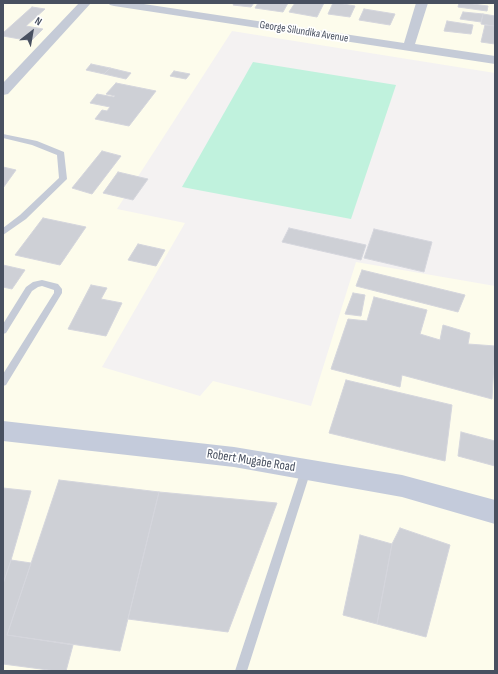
<!DOCTYPE html>
<style>
body{margin:0}
#map{position:relative;width:498px;height:674px;overflow:hidden;background:#f4f2f2;font-family:"Sofia Sans Condensed",sans-serif}
canvas{display:block}
.frame{position:absolute;inset:0;border:4px solid #485060;pointer-events:none}
.north{position:absolute;left:12px;top:12px;width:40px;height:40px;-webkit-text-stroke:3px #fff;paint-order:stroke;rotate:31deg;font-size:11px;font-weight:700;line-height:16px;text-align:center;color:#485060}
.north::after{content:'';display:block;margin:auto;width:14px;height:18px;background:#485060;clip-path:polygon(50% 0,100% 100%,50% 72%,0 100%)}
</style>
<div id="map">
<canvas width="498" height="674"></canvas>
<div class="frame"></div>
<div class="north">N</div>
</div>
<script>
const c = document.querySelector('canvas').getContext('2d');
c.lineJoin = 'round';
function fillPath(path, color) {
  c.fillStyle = color;
  c.fill(path, 'evenodd');
}
function toPath(rows) {
  const path = new Path2D();
  for (const r of rows) {
    path.moveTo(r[0], r[1]);
    for (let i = 2; i < r.length; i += 2) path.lineTo(r[i], r[i + 1]);
  }
  return path;
}
function strokePath(path, color, width, dash) {
  c.strokeStyle = color;
  c.lineWidth = width;
  c.lineCap = dash ? 'butt' : 'round';
  c.setLineDash(dash || []);
  c.stroke(path);
}
function drawText(font, color, halo, rows, align = 'center') {
  c.font = font + ' "Sofia Sans Condensed",sans-serif';
  c.lineWidth = 3.5;
  c.setLineDash([]);
  c.textBaseline = 'middle';
  c.strokeStyle = halo;
  c.fillStyle = color;
  for (const [text, x, y, turn = 0] of rows) {
    c.save();
    c.translate(x, y);
    c.rotate((+turn || 0) * Math.PI / 180);
    c.textAlign = isNaN(turn) ? turn : align;
    if (halo) c.strokeText(text, 0, 0);
    c.fillText(text, 0, 0);
    c.restore();
  }
}
fillPath(toPath([
 [3,3,495,3,495,73,232,31,117,209,185,223,102,367,200,396,213,381,311,406,356,262,495,286,495,671,3,671]
]), '#fdfcec');
fillPath(toPath([
 [253,62,396,85,351,219,182,187]
]), '#c0f2dd');
const building = toPath([
 [234,3,254,3,251,7,233,5,234,3],
 [258,3,288,3,283,12,255,8,258,3],
 [295,3,324,3,317,17,289,12,295,3],
 [333,3,337,3,355,6,350,17,328,14,333,3],
 [459,3,465,3,488,6,487,11,458,7,459,3],
 [32,7,45,9,26,26,43,29,31,41,3,36,3,33,32,7],
 [364,9,395,14,390,25,359,20,364,9],
 [463,12,483,14,481,22,460,19,463,12],
 [483,14,495,16,495,26,481,24,483,14],
 [447,21,473,25,471,34,444,31,447,21],
 [485,25,495,26,495,44,481,42,485,25],
 [91,64,110,68,104,74,86,70,91,64],
 [110,68,131,73,126,79,104,74,110,68],
 [174,71,190,74,186,79,170,76,174,71],
 [116,83,156,91,129,126,95,119,102,110,107,111,110,107,90,103,97,94,114,97,115,96,106,94,116,83],
 [102,151,121,156,92,194,72,188,102,151],
 [3,167,16,170,3,188,3,167],
 [118,172,148,179,133,200,103,193,118,172],
 [43,218,86,227,60,265,15,255,43,218],
 [289,228,366,245,361,260,282,242,289,228],
 [374,229,432,242,424,272,364,258,374,229],
 [138,244,165,250,156,266,128,260,138,244],
 [3,265,25,270,12,289,3,287,3,265],
 [362,270,465,295,458,312,356,286,362,270],
 [91,285,107,288,101,299,122,303,106,336,68,329,91,285],
 [353,293,365,295,361,316,345,314,353,293],
 [374,297,427,310,420,334,440,340,443,325,470,333,468,344,495,346,492,399,402,375,400,387,331,369,348,319,367,321,374,297],
 [346,380,452,405,445,461,329,433,346,380],
 [461,432,495,441,495,466,458,456,461,432],
 [59,480,159,492,120,651,7,635,59,480],
 [3,488,31,491,11,560,3,584,3,488],
 [159,492,277,503,228,632,128,619,159,492],
 [400,528,450,545,426,637,377,624,392,544,400,528],
 [360,535,392,544,377,624,343,615,360,535],
 [11,560,31,563,7,635,73,645,66,671,56,671,3,664,3,584,11,560]
]);
fillPath(building, '#ced0d6');
strokePath(building, '#d5d6dd', 1);
fillPath(toPath([
 [3,134,37,141,64,152,67,179,26,219,3,235,3,228,20,215,59,178,57,155,32,145,3,138,3,134],
 [42,280,58,284,62,289,62,293,6,385,3,386,3,374,54,293,54,290,42,286,38,287,32,291,6,333,3,334,3,324,26,287,33,282,42,280],
 [306,466,310,467,311,470,247,671,235,671,301,470,302,467,306,466]
]), '#c5cbd7');
fillPath(toPath([
 [79,3,91,3,8,94,3,95,3,83,79,3],
 [108,3,137,3,404,43,416,3,428,3,415,44,495,56,495,64,114,6,110,5,108,3]
]), '#c5cbd7');
fillPath(toPath([
 [3,421,234,447,402,475,495,500,495,524,402,497,234,467,3,441,3,421]
]), '#c4cbdb');
drawText('11px', '#485060', '#fff', [
 ["George Silundika Avenue",304,32,9]
]);
drawText('13px', '#485060', '#fff', [
 ["Robert Mugabe Road",251,461,9]
]);
</script>
